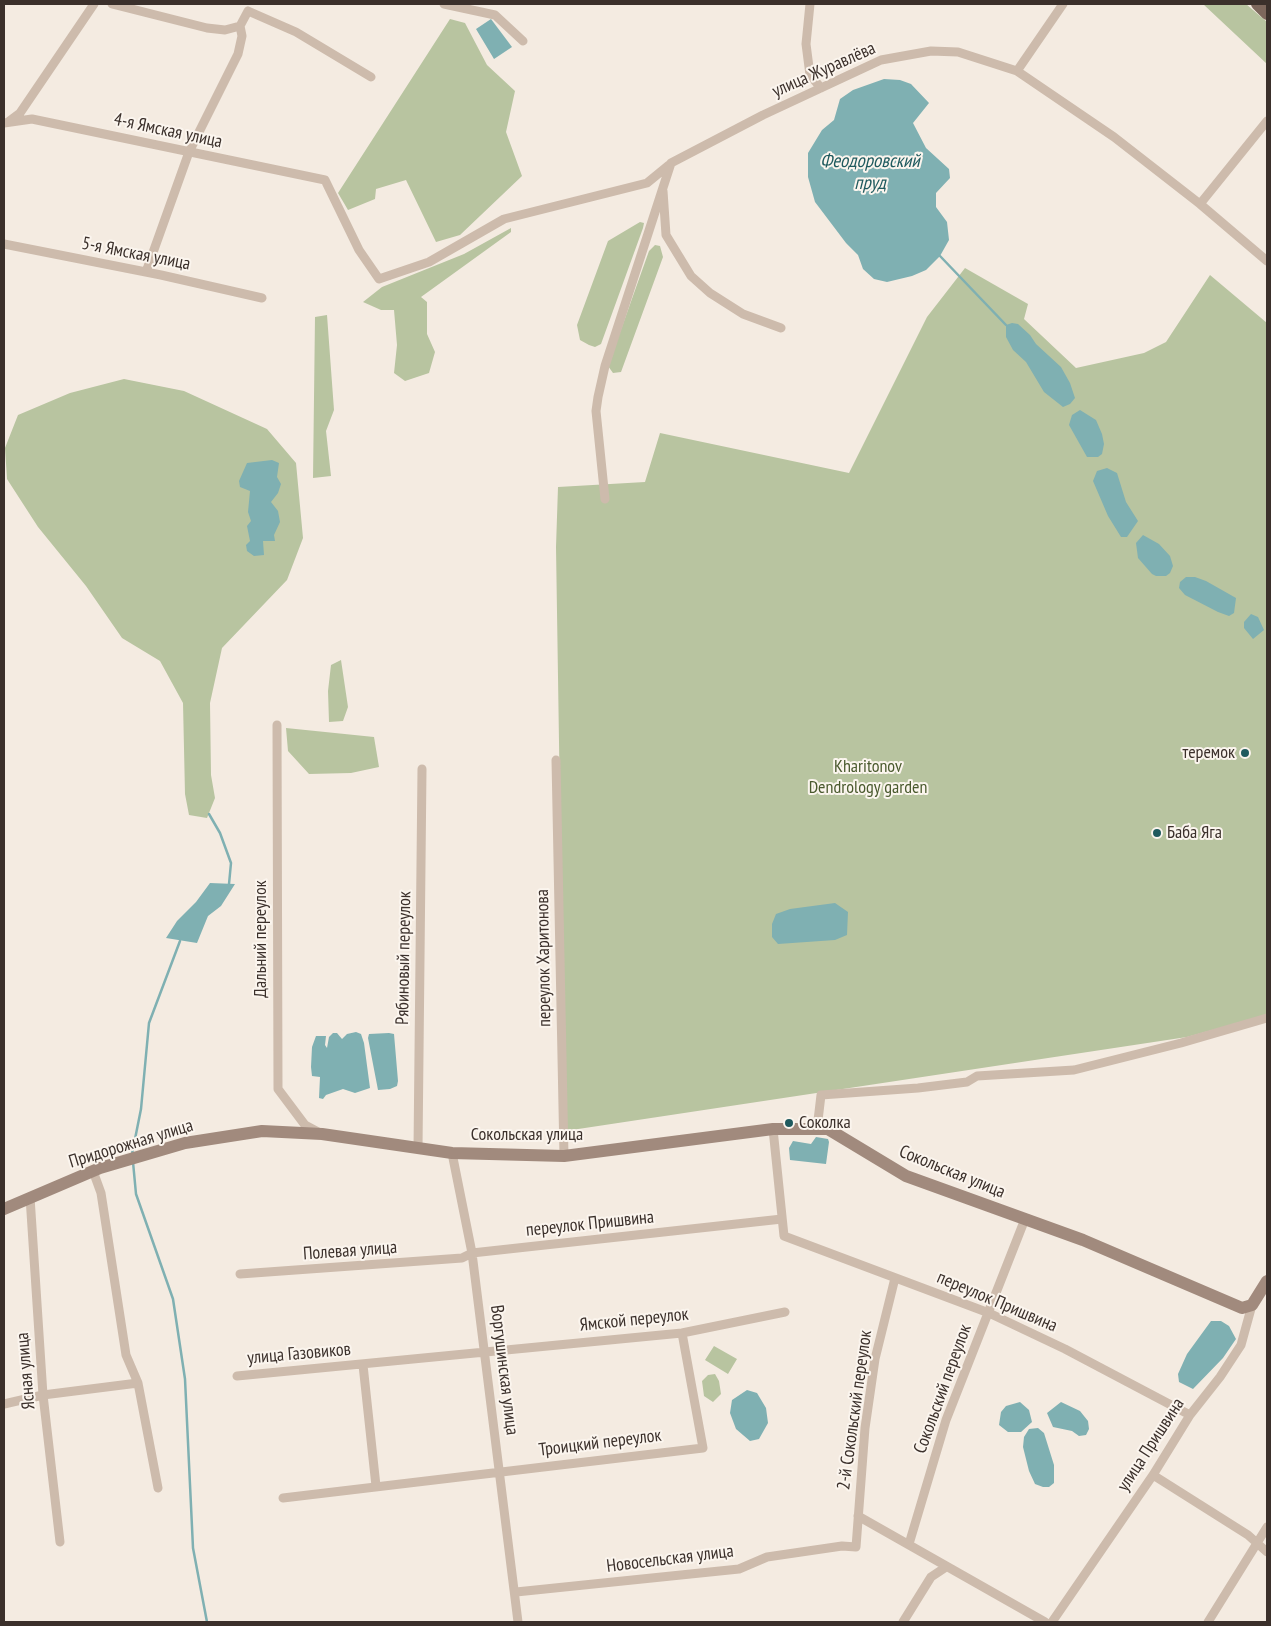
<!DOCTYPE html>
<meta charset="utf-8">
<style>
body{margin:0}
#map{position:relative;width:1271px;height:1626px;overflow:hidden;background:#f4ebe1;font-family:"PT Sans Narrow",sans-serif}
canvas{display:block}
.frame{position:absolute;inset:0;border:5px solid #3b302b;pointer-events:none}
</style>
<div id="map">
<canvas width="1271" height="1626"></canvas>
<div class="frame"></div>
</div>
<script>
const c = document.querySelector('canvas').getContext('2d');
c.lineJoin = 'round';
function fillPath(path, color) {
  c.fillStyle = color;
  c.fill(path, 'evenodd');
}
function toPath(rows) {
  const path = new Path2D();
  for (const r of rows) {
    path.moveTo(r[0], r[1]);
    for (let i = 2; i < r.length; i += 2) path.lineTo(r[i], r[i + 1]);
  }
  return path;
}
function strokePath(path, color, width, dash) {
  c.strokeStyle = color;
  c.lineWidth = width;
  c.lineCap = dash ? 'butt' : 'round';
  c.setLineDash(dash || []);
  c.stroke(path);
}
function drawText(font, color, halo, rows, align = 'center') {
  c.font = font + ' "PT Sans Narrow",sans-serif';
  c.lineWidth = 4;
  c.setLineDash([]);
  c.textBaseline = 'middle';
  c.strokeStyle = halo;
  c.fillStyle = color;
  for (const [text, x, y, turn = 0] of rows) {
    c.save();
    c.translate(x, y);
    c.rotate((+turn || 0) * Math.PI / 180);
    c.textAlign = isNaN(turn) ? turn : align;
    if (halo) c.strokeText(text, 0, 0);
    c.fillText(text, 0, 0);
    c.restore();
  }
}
fillPath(toPath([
 [1203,4,1246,4,1267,22,1267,64],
 [450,19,465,23,487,65,515,91,506,132,522,176,460,235,436,242,406,180,376,189,375,199,348,210,338,193],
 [640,222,644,223,643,228,601,344,595,347,589,345,580,340,577,325,608,241],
 [511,228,511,232,421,297,427,302,427,334,435,352,429,373,405,381,394,373,397,345,394,310,381,310,363,302,382,287,464,254],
 [655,245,660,246,663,257,621,372,613,373,608,366,649,251],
 [965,268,1028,304,1024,319,1076,368,1144,353,1166,342,1210,275,1267,323,1267,1015,1187,1037,565,1131,556,547,558,487,645,482,660,433,849,473,927,317],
 [327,315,334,410,326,431,331,476,313,478,315,317],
 [124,379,184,391,267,429,296,463,303,538,287,580,222,648,210,703,211,775,215,798,207,818,189,815,185,794,183,703,160,661,122,638,86,586,38,527,7,479,5,448,18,415,70,393],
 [341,660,348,707,343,721,329,722,328,691,331,665],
 [286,728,374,737,379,767,351,773,309,774,288,751],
 [714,1346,737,1359,728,1374,705,1360],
 [715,1374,719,1381,721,1394,713,1402,704,1396,702,1381,708,1375]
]), '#b8c4a0');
fillPath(toPath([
 [491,19,512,47,494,59,476,29],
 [884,79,900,80,911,84,929,103,913,123,926,148,949,169,950,178,936,193,936,207,947,222,949,240,940,256,926,270,912,276,887,282,874,279,863,269,858,255,846,243,815,202,808,177,808,153,822,130,834,120,840,99,853,90],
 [1012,323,1018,324,1030,335,1036,344,1061,367,1070,383,1075,398,1070,404,1063,407,1044,392,1026,362,1013,350,1006,337,1006,325],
 [1080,410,1096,420,1102,434,1104,444,1102,454,1098,457,1087,457,1069,425,1072,415],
 [272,460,279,463,277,477,281,484,278,493,271,502,278,511,280,522,274,535,275,541,263,541,264,555,254,556,247,551,246,545,250,541,247,526,251,521,248,512,250,491,240,487,239,481,247,463],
 [1107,468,1117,473,1126,502,1138,521,1127,537,1121,537,1108,516,1093,481,1097,471],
 [1143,535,1159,544,1170,556,1173,566,1170,573,1166,576,1156,576,1152,574,1138,558,1136,543],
 [1186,577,1195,577,1206,581,1236,598,1234,613,1229,616,1218,612,1185,595,1179,588,1180,582],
 [1251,614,1258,617,1264,630,1253,639,1244,628,1244,622],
 [210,883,235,884,221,906,208,916,197,943,166,938,177,921,196,902],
 [835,903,848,912,847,935,835,940,778,944,772,937,772,924,776,914,790,909],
 [356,1032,361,1034,364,1043,370,1088,355,1093,343,1089,326,1095,323,1099,319,1098,320,1077,312,1076,311,1067,312,1047,316,1036,326,1036,325,1045,327,1048,329,1037,333,1033,337,1033,342,1039,347,1034],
 [389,1033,394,1034,398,1081,397,1086,390,1089,378,1090,368,1038,369,1034],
 [816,1137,828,1139,829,1142,826,1164,790,1160,789,1148,793,1141,811,1144],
 [1211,1321,1221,1321,1229,1326,1236,1339,1223,1358,1193,1389,1179,1382,1178,1374,1187,1354],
 [747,1390,757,1393,766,1408,768,1423,759,1439,750,1441,736,1429,730,1413,732,1400],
 [1020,1402,1029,1410,1032,1422,1021,1432,1008,1432,999,1425,1001,1412,1006,1406],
 [1061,1402,1080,1411,1088,1421,1089,1429,1086,1435,1079,1436,1072,1431,1053,1427,1047,1413],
 [1038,1428,1044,1433,1054,1465,1054,1483,1049,1487,1043,1487,1035,1484,1029,1471,1023,1447,1024,1437,1029,1429]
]), '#7fb0b2');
strokePath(toPath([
 [940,256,1006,325],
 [209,814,220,833,231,863,229,884],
 [132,1154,141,1109,149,1023,180,941],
 [133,1162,136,1194,173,1299,185,1379,193,1548,207,1622]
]), '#7fb0b2', 2.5);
strokePath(toPath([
 [112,4,207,28,225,30,240,26],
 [444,4,495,15,523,41],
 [810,4,806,44,810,75,821,88],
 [248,11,296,32,371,77],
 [1017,71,1063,4],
 [8,122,20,113,94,4],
 [4,123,32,119,325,180,359,250,379,279,429,262,504,219,647,183,669,165],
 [663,191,666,235,691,276,710,293,743,314,781,328],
 [1200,204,1267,121],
 [4,244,161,275,262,298],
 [146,272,189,152,238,54,242,36,240,26,248,11],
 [605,499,596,411,598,397,605,366,671,163,763,115,881,60,931,51,958,52,1017,71,1114,137,1200,204,1267,261],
 [277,725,278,1089,305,1125,320,1133],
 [556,760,564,1156],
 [773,1129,784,1236,989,1313,1065,1349,1190,1415],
 [817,1129,821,1095,918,1088,967,1082,977,1076,1074,1070,1181,1043,1267,1018],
 [418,1148,422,769],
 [452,1153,472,1253,518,1622],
 [93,1171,101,1193,126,1355,138,1383,158,1488],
 [30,1197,43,1395,60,1542],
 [240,1274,462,1258,472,1253,782,1219],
 [363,1365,376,1486],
 [237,1376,682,1333,785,1312],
 [4,1404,43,1395,138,1383],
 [1153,1475,1248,1535,1267,1552],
 [283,1498,703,1448,682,1333],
 [858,1516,1045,1622],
 [909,1544,946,1420,1025,1219],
 [516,1592,739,1569,767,1557,842,1546,856,1547,865,1428,875,1359,895,1278],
 [903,1622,931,1577,946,1567],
 [1052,1622,1153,1475,1190,1415,1220,1377,1241,1345,1252,1305],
 [1208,1622,1267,1527]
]), '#cdbbac', 9);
strokePath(toPath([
 [4,1209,100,1168,185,1143,262,1131,322,1134,452,1153,564,1156,773,1129,828,1129,906,1176,1083,1240,1242,1308,1252,1305,1267,1281]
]), '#a18a7d', 12);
strokePath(toPath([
 [1257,4,1267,14]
]), '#7d675c', 12);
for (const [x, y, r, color] of [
 [1245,753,5,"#1f5a5e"],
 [1157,833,5,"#1f5a5e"],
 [789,1123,5,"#1f5a5e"]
]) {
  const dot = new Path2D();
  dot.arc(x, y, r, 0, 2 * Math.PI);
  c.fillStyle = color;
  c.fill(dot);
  strokePath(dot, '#fbf5ee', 2);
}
drawText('18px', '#3b302b', '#fbf5ee', [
 ["улица Журавлёва",824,70,-24],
 ["4-я Ямская улица",168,131,12],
 ["5-я Ямская улица",136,254,11],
 ["Дальний переулок",261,939,-90],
 ["Рябиновый переулок",404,958,-89],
 ["переулок Харитонова",544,958,-91],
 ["Сокольская улица",527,1135],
 ["Придорожная улица",131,1144,-17],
 ["Сокольская улица",952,1172,22],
 ["переулок Пришвина",590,1224,-6],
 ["Полевая улица",350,1251,-4],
 ["переулок Пришвина",997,1302,23],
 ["Ямской переулок",634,1320,-6],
 ["улица Газовиков",299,1354,-5],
 ["Воргушинская улица",504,1370,83],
 ["Ясная улица",26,1371,-95],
 ["Сокольский переулок",943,1389,-70],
 ["2-й Сокольский переулок",855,1410,-82],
 ["Троицкий переулок",600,1443,-7],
 ["улица Пришвина",1151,1445,-57],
 ["Новосельская улица",670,1559,-7]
]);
drawText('18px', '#3b302b', '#fbf5ee', [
 ["теремок",1235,753,"right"],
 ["Баба Яга",1167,833],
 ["Соколка",799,1123]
], 'left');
drawText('18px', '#4a5a2e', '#fbf5ee', [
 ["Kharitonov",868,767],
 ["Dendrology garden",868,788]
]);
drawText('italic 19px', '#1f5a5e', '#fbf5ee', [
 ["Феодоровский",870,162],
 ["пруд",870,184]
]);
</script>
